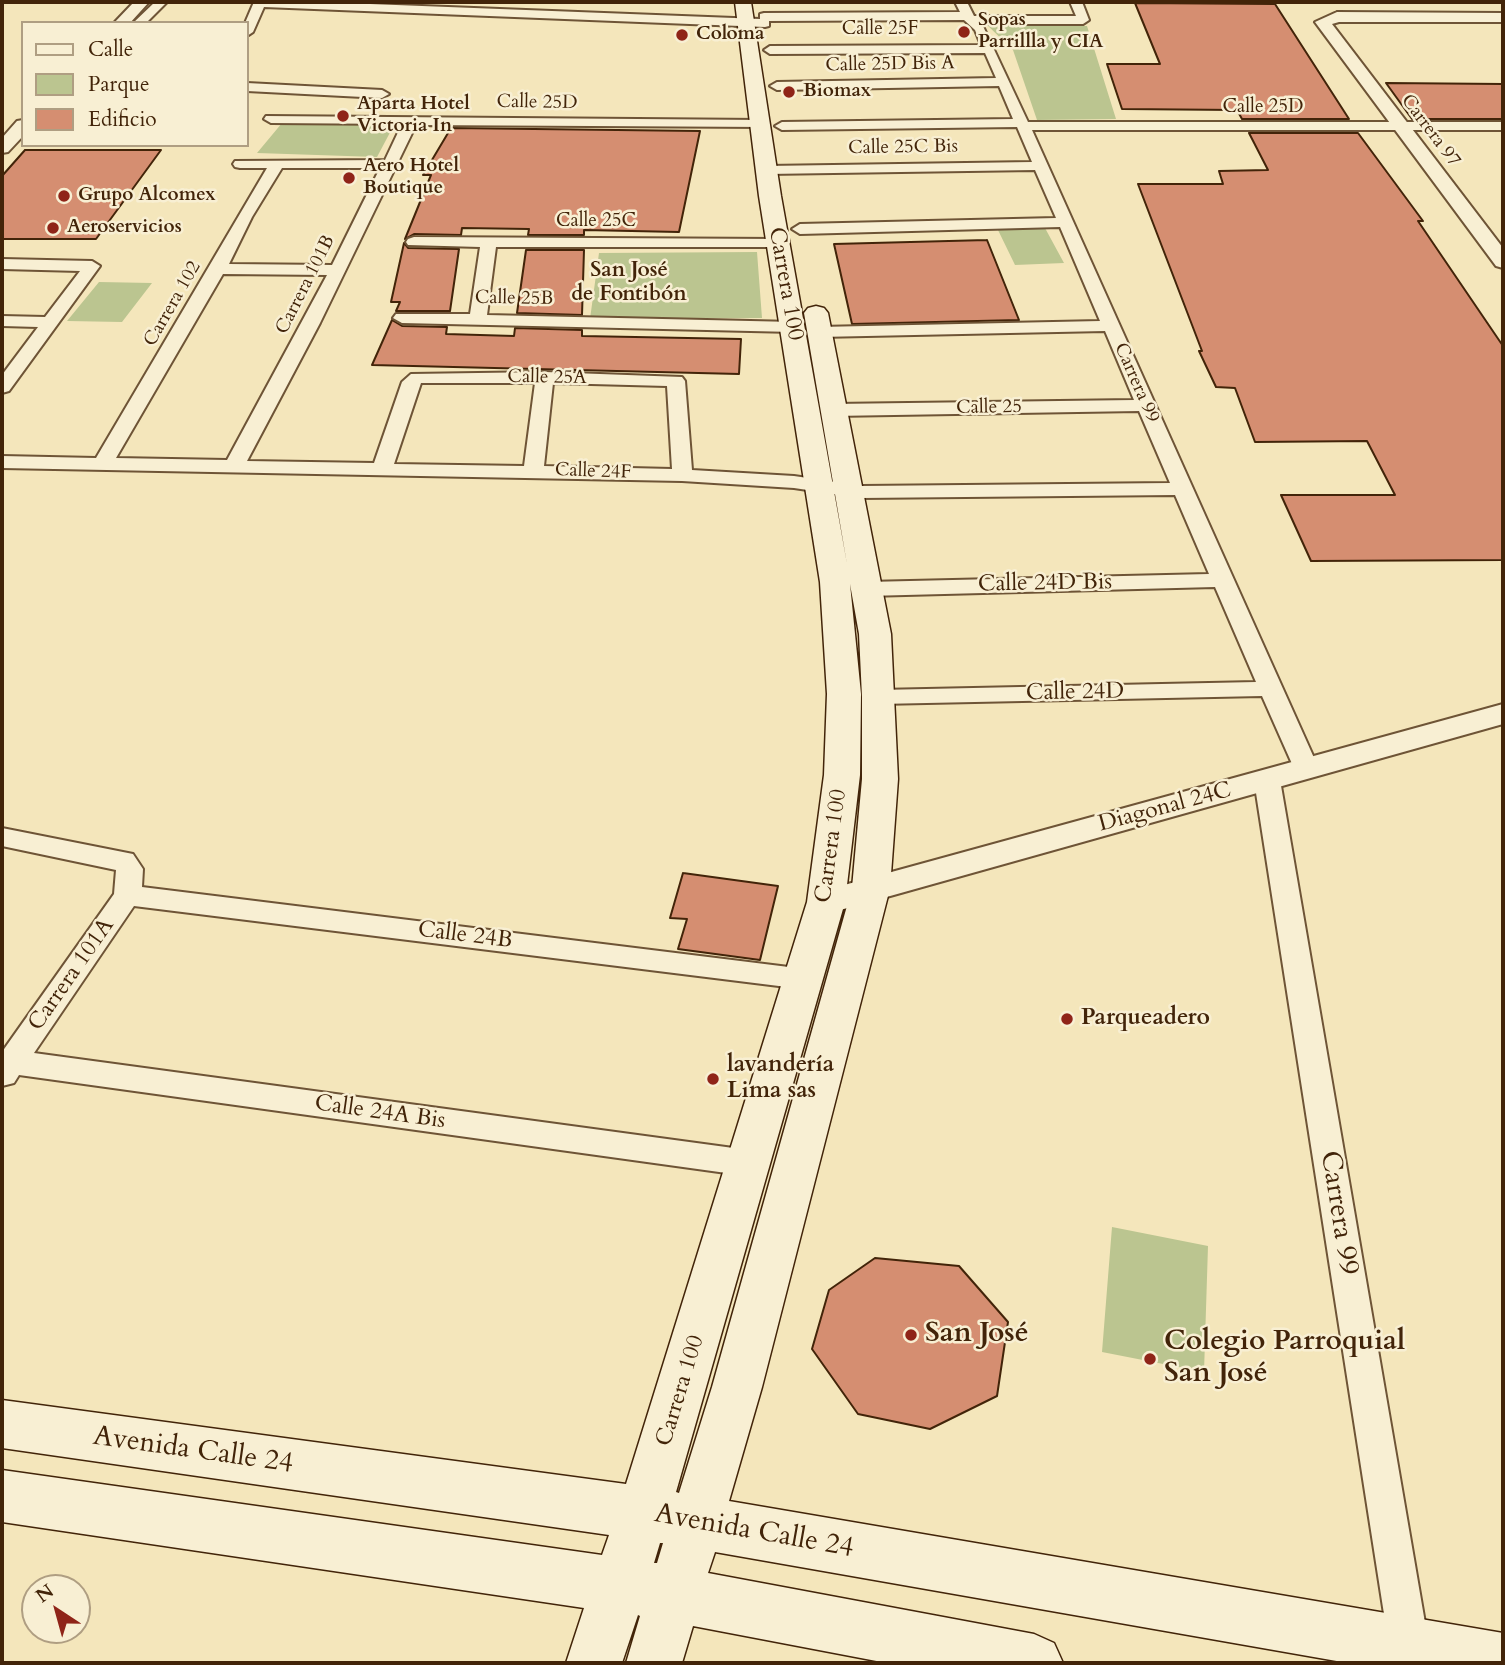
<!DOCTYPE html>
<meta charset="utf-8">
<style>
body{margin:0}
#map{position:relative;width:1505px;height:1665px;overflow:hidden;background:#f4e6bb;font-family:Cardo,serif}
canvas{display:block}
.frame{position:absolute;inset:0;border:4px solid #422409;pointer-events:none}
.legend{position:absolute;left:21px;top:21px;width:228px;height:126px;box-sizing:border-box;background:#f8efd3;border:2px solid #af9e82;margin:0;padding:9px 12px;list-style:none;font-size:21px;color:#422409}
.legend li{display:flex;align-items:center;gap:14px;height:35px}
.legend b{width:35px;border:2px solid #af9e82}
.north{position:absolute;left:21px;top:1574px;width:70px;height:70px;box-sizing:border-box;background:#f8efd3;border:2px solid #af9e82;border-radius:50%;rotate:324deg;font-size:19px;font-weight:700;line-height:28px;text-align:center;color:#422409}
.north::after{content:'';display:block;margin:auto;width:24px;height:32px;background:#8f2418;clip-path:polygon(50% 0,100% 100%,50% 72%,0 100%)}
</style>
<div id="map">
<canvas width="1505" height="1665"></canvas>
<div class="frame"></div>
<ul class="legend">
<li><b style="height:9px;background:#f8efd3"></b>Calle</li>
<li><b style="height:19px;background:#bbc590"></b>Parque</li>
<li><b style="height:19px;background:#d58e71"></b>Edificio</li>
</ul>
<div class="north">N</div>
</div>
<script>
const c = document.querySelector('canvas').getContext('2d');
c.lineJoin = 'round';
function fillPath(path, color) {
  c.fillStyle = color;
  c.fill(path, 'evenodd');
}
function toPath(rows) {
  const path = new Path2D();
  for (const r of rows) {
    path.moveTo(r[0], r[1]);
    for (let i = 2; i < r.length; i += 2) path.lineTo(r[i], r[i + 1]);
  }
  return path;
}
function strokePath(path, color, width, dash) {
  c.strokeStyle = color;
  c.lineWidth = width;
  c.lineCap = dash ? 'butt' : 'round';
  c.setLineDash(dash || []);
  c.stroke(path);
}
function drawText(font, color, halo, rows, align = 'center') {
  c.font = font + ' Cardo,serif';
  c.lineWidth = 5;
  c.setLineDash([]);
  c.textBaseline = 'middle';
  c.strokeStyle = halo;
  c.fillStyle = color;
  for (const [text, x, y, turn = 0] of rows) {
    c.save();
    c.translate(x, y);
    c.rotate((+turn || 0) * Math.PI / 180);
    c.textAlign = isNaN(turn) ? turn : align;
    if (halo) c.strokeText(text, 0, 0);
    c.fillText(text, 0, 0);
    c.restore();
  }
}
fillPath(toPath([
 [986,24,1087,26,1116,119,1037,120,1013,50],
 [282,123,394,125,377,157,257,153],
 [1045,228,1064,263,1015,265,998,230],
 [757,252,762,318,590,319,599,253],
 [99,282,152,283,122,322,67,321],
 [1112,1227,1208,1246,1204,1372,1102,1352]
]), '#bbc590');
const building = toPath([
 [1135,3,1275,4,1349,119,1242,119,1237,110,1122,109,1107,64,1160,64,1135,3],
 [1386,83,1503,84,1503,119,1412,119,1386,83],
 [451,128,700,131,679,232,584,230,584,235,528,235,529,229,462,228,461,235,414,234,405,239,431,175,423,175,451,128],
 [1249,133,1358,133,1423,221,1418,221,1503,346,1503,560,1311,561,1281,495,1395,495,1367,441,1255,442,1235,388,1216,387,1199,351,1202,351,1138,184,1223,184,1219,171,1268,170,1249,133],
 [25,150,161,150,96,239,2,239,2,176,25,150],
 [987,240,1019,320,852,324,834,244,987,240],
 [404,243,408,248,459,249,450,311,396,311,400,302,391,302,404,243],
 [526,250,584,250,582,315,517,313,526,250],
 [392,320,402,326,447,327,446,334,514,336,515,328,582,330,582,336,741,339,739,374,372,365,392,320],
 [683,873,778,886,760,960,678,949,687,919,670,918,683,873],
 [875,1258,959,1266,1008,1322,997,1396,930,1429,858,1414,812,1349,829,1290,875,1258]
]);
fillPath(building, '#d58e71');
strokePath(building, '#422409', 2);
const minor = toPath([
 [155,2,167,2,146,23,133,23,155,2],
 [254,2,318,2,760,19,760,14,764,13,960,12,955,2,967,2,974,16,1076,16,1070,2,1082,2,1089,20,1083,24,982,24,1028,122,1503,122,1503,130,1032,130,1319,769,1315,775,1306,777,1297,775,1262,696,879,704,871,702,867,697,871,692,879,690,1256,682,1215,587,867,596,859,594,856,589,859,584,867,582,1209,574,1175,495,861,498,794,488,682,481,2,468,2,456,96,458,267,168,240,168,235,167,233,164,235,161,385,160,402,124,271,123,264,119,266,116,761,120,766,121,766,127,416,125,320,323,247,461,374,463,402,382,411,374,545,372,682,377,685,381,692,470,794,476,862,486,1170,483,1139,411,833,416,824,410,833,404,1134,400,1105,331,819,337,810,332,819,327,1100,321,1060,227,800,234,792,229,800,224,1056,218,1035,170,767,174,760,170,767,166,1032,162,1017,127,782,130,775,126,782,122,1013,119,999,86,777,90,770,86,777,82,996,78,985,53,770,54,764,50,770,46,981,45,975,30,964,20,769,21,769,26,765,27,264,7,253,32,247,36,245,23,254,2],
 [282,168,380,168,332,265,229,264,252,217,282,168],
 [223,274,327,275,227,460,116,458,223,274],
 [421,383,535,383,524,466,394,464,421,383],
 [553,383,667,386,672,469,544,466,553,383],
 [247,83,382,90,389,94,382,98,247,91,247,83],
 [414,237,778,239,786,244,784,247,496,247,487,315,794,322,803,327,794,332,402,323,393,318,396,314,470,314,480,247,408,245,406,242,408,239,414,237],
 [2,259,92,261,100,266,9,391,2,393,2,375,38,327,2,326,2,316,45,317,80,271,2,269,2,259],
 [1267,772,1276,774,1280,780,1429,1646,1423,1660,1416,1663,1395,1660,1389,1646,1254,780,1258,774,1267,772],
 [2,828,133,854,143,869,142,887,813,970,817,978,813,986,803,989,134,906,34,1053,748,1150,759,1154,764,1163,759,1172,748,1176,19,1075,14,1083,2,1086,2,1052,114,894,116,870,2,846,2,828]
]);
const tertiary = toPath([
 [134,2,149,2,130,23,114,23,134,2],
 [1337,12,1503,13,1503,22,1339,22,1332,24,1503,248,1503,268,1496,266,1315,22,1337,12],
 [23,120,23,136,8,152,2,153,2,138,17,121,23,120],
 [1503,704,1503,724,826,914,814,911,809,902,814,893,826,890,1503,704]
]);
const secondary = toPath([
 [735,2,751,2,781,196,847,564,804,313,808,308,816,306,824,308,828,313,891,634,898,779,890,888,762,1387,729,1501,1503,1633,1503,1663,1348,1663,715,1552,708,1573,1034,1634,1054,1643,1063,1663,887,1663,693,1626,682,1663,626,1663,640,1616,638,1615,622,1663,566,1663,584,1608,2,1522,2,1470,602,1555,609,1535,2,1448,2,1400,626,1484,807,902,824,775,827,694,820,582,759,196,735,2],
 [850,584,859,634,862,697,862,779,852,888,712,1387,679,1493,676,1492,845,902,860,775,861,694,850,584],
 [660,1543,663,1543,657,1563,654,1563,660,1543]
]);
strokePath(minor, '#6e5436', 4);
strokePath(tertiary, '#6e5436', 4);
strokePath(secondary, '#422409', 3);
fillPath(minor, '#f8efd3');
fillPath(tertiary, '#f8efd3');
fillPath(secondary, '#f8efd3');
for (const [x, y, r, color] of [
 [964,32,7,"#8f2418"],
 [682,35,7,"#8f2418"],
 [789,92,7,"#8f2418"],
 [343,116,7,"#8f2418"],
 [349,178,7,"#8f2418"],
 [64,196,7,"#8f2418"],
 [53,228,7,"#8f2418"],
 [1067,1019,7,"#8f2418"],
 [713,1079,7,"#8f2418"],
 [911,1335,7,"#8f2418"],
 [1150,1359,7,"#8f2418"]
]) {
  const dot = new Path2D();
  dot.arc(x, y, r, 0, 2 * Math.PI);
  c.fillStyle = color;
  c.fill(dot);
  strokePath(dot, '#f8efd3', 2.5);
}
drawText('bold 19px', '#422409', '#f8efd3', [
 ["Sopas",978,21],
 ["Parrillla y CIA",978,43],
 ["Coloma",696,35],
 ["Biomax",803,92],
 ["Aparta Hotel",357,105],
 ["Victoria In",357,127],
 ["Aero Hotel",363,167],
 ["Boutique",363,189],
 ["Grupo Alcomex",78,196],
 ["Aeroservicios",67,228]
], 'left');
drawText('19px', '#422409', '#f8efd3', [
 ["Calle 25F",880,30],
 ["Calle 25D Bis A",890,65,-1],
 ["Calle 25D",537,103,1],
 ["Calle 25D",1263,108],
 ["Carrera 97",1430,131,53],
 ["Calle 25C Bis",903,148,-1],
 ["Calle 25C",596,222],
 ["Carrera 101B",306,285,-63],
 ["Calle 25B",514,299,1],
 ["Carrera 102",173,304,-60],
 ["Calle 25A",547,378,1],
 ["Carrera 99",1136,383,66],
 ["Calle 25",989,408,-1],
 ["Calle 24F",593,472,2]
]);
drawText('bold 21px', '#422409', '#f8efd3', [
 ["San José",629,271],
 ["de Fontibón",629,295]
]);
drawText('23px', '#422409', '#f8efd3', [
 ["Carrera 100",785,284,80],
 ["Calle 24D Bis",1045,584,-1],
 ["Calle 24D",1075,693,-1],
 ["Diagonal 24C",1165,808,-15],
 ["Carrera 100",832,846,-82],
 ["Calle 24B",465,936,7],
 ["Carrera 101A",72,975,-55],
 ["Calle 24A Bis",380,1113,8],
 ["Carrera 100",681,1391,-73]
]);
drawText('bold 23px', '#422409', '#f8efd3', [
 ["Parqueadero",1081,1019],
 ["lavandería",727,1066],
 ["Lima sas",727,1092]
], 'left');
drawText('28px', '#422409', '#f8efd3', [
 ["Carrera 99",1338,1213,81],
 ["Avenida Calle 24",193,1451,8],
 ["Avenida Calle 24",754,1532,10]
]);
drawText('bold 28px', '#422409', '#f8efd3', [
 ["San José",925,1335],
 ["Colegio Parroquial",1164,1343],
 ["San José",1164,1375]
], 'left');
</script>
